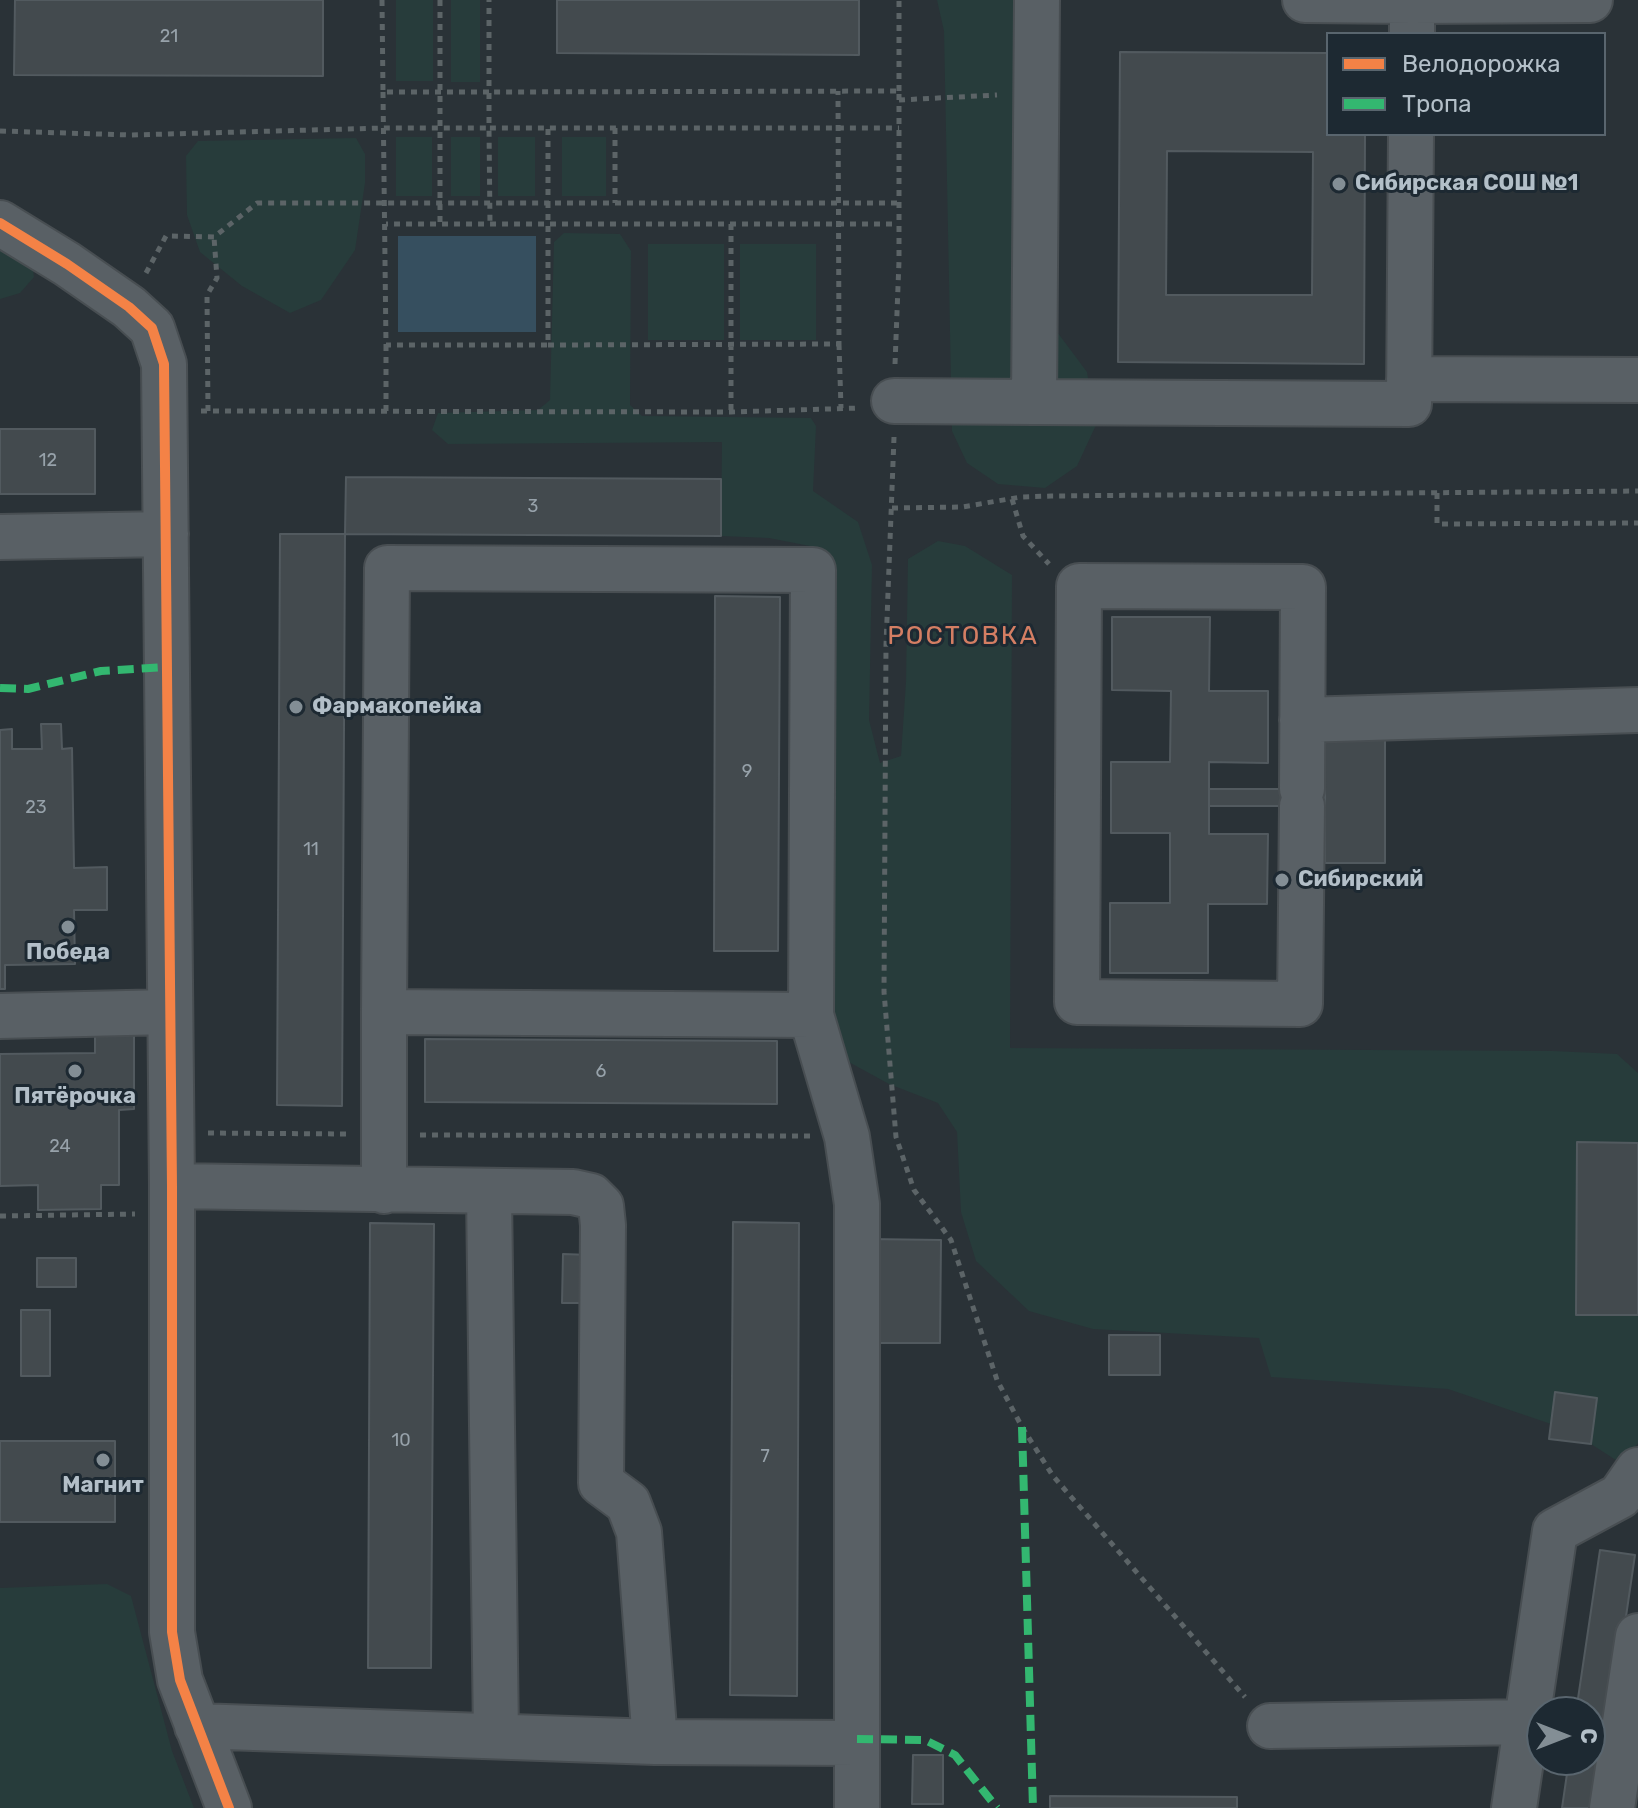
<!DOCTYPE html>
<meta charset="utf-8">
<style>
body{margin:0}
#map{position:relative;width:1638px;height:1808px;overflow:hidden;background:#2a3237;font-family:Rubik,sans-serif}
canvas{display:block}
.legend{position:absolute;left:1326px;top:32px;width:280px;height:104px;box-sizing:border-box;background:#1d2932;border:2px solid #59656e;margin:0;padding:10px 14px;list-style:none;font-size:24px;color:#b3bfc8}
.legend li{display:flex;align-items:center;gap:16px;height:40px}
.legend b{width:40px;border:2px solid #59656e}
.north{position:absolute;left:1526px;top:1696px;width:80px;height:80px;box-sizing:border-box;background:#1d2932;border:2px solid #59656e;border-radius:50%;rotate:90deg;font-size:22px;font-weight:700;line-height:32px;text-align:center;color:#b3bfc8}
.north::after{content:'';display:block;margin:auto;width:28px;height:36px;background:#838e95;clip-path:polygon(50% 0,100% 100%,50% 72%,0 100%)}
</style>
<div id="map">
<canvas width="1638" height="1808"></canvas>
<ul class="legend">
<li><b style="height:10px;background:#f48246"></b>Велодорожка</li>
<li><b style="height:10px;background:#33b770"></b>Тропа</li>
</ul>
<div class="north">С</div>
</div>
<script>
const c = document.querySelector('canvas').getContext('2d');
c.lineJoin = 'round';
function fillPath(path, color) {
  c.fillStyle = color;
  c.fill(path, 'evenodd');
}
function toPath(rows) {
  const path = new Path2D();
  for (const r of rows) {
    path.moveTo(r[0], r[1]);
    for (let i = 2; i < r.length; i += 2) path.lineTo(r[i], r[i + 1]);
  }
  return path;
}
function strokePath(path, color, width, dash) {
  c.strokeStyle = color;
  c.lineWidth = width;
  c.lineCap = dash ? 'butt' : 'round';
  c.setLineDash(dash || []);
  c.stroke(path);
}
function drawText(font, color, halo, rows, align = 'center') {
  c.font = font + ' Rubik,sans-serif';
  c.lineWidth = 6;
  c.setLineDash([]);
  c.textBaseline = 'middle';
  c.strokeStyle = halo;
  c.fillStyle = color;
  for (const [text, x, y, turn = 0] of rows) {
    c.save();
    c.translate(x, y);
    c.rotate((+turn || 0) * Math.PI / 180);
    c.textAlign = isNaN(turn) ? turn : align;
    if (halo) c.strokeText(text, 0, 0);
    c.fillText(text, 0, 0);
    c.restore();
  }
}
fillPath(toPath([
 [396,0,433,0,433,81,396,81],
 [451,0,480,0,480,82,451,82],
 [937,0,1024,0,1037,305,1087,372,1096,425,1077,466,1045,488,998,484,967,463,952,431,944,31],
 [396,137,432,137,432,196,396,196],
 [451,137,480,137,480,196,451,196],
 [498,137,535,137,535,196,498,196],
 [562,137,606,137,606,196,562,196],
 [356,138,365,154,365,183,355,250,321,300,290,313,242,286,200,252,187,215,186,156,198,141],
 [564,233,620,234,631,251,630,405,642,416,811,418,816,426,813,491,858,522,872,565,869,720,880,763,901,756,906,682,908,559,938,541,965,546,1012,575,1010,1048,1553,1051,1617,1054,1638,1073,1638,1143,1578,1142,1638,1315,1638,1443,1622,1464,1591,1444,1596,1398,1556,1392,1551,1424,1448,1389,1271,1377,1259,1338,1093,1329,1029,1311,976,1261,961,1212,957,1132,938,1103,889,1084,847,1061,835,1015,826,579,810,546,769,538,721,536,722,442,448,444,432,430,438,413,538,410,550,400,554,242],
 [0,244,32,263,34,277,20,293,0,299],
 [648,244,724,244,724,340,648,340],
 [740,244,816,244,816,340,740,340],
 [107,1584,131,1596,172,1751,194,1808,0,1808,0,1588]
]), '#273c3b');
fillPath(toPath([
 [398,236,536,236,536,332,398,332]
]), '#364f5f');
const building = toPath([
 [15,0,323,0,323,76,14,75,15,0],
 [557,0,859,0,859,55,557,53,557,0],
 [1120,52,1328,53,1328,134,1365,134,1364,364,1118,362,1120,52],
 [1167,151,1313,152,1312,295,1166,295,1167,151],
 [0,429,95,429,95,494,0,494,0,429],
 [346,477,721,479,721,536,345,534,346,477],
 [280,534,345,534,342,1106,277,1105,280,534],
 [715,596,780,597,778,951,714,951,715,596],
 [1112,617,1210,617,1209,691,1268,691,1268,763,1209,762,1209,834,1268,834,1267,904,1208,904,1208,973,1110,973,1110,903,1170,903,1170,833,1111,833,1111,762,1170,762,1171,691,1112,690,1112,617],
 [41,724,61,724,62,749,72,748,74,868,107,867,107,910,74,910,75,964,5,965,5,989,0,989,0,730,12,729,12,749,42,749,41,724],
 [1325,736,1385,736,1385,863,1325,863,1325,736],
 [1209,789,1325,789,1325,806,1209,806,1209,789],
 [134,1032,134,1109,119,1110,119,1185,101,1185,101,1209,38,1210,38,1185,0,1186,0,1054,95,1053,95,1033,134,1032],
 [425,1039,777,1041,777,1104,425,1102,425,1039],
 [1577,1142,1638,1143,1638,1315,1576,1315,1577,1142],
 [733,1222,799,1223,797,1696,730,1695,733,1222],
 [370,1223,434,1224,431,1668,368,1668,370,1223],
 [868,1239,941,1240,940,1343,867,1343,868,1239],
 [563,1254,591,1255,591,1303,562,1303,563,1254],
 [37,1258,76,1258,76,1287,37,1287,37,1258],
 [21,1310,50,1310,50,1376,21,1376,21,1310],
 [1109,1335,1160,1335,1160,1375,1109,1375,1109,1335],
 [1555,1392,1597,1398,1591,1444,1549,1439,1555,1392],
 [0,1441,115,1441,115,1522,0,1522,0,1441],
 [1600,1550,1635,1555,1598,1808,1562,1808,1569,1760,1590,1760,1590,1712,1576,1712,1600,1550],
 [913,1755,943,1755,943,1804,912,1804,913,1755],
 [1050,1796,1237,1797,1237,1808,1050,1808,1050,1796]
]);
fillPath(building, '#434a4e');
strokePath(building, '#525a5f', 2);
const minor = toPath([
 [1037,0,1034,402,1409,404,1411,134],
 [1305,0,1412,1,1412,34],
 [1412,1,1590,0],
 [0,223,67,264,129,307,152,328,164,364,172,1186,172,1632,180,1680,229,1808],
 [1409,379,1638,380],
 [894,401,1034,402],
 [0,537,166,534],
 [1302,720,1638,710],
 [1302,789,1303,587,1079,586,1077,1002,1300,1004,1302,806],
 [811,1015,847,1137,857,1204,857,1743],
 [0,1016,169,1012],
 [172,1186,573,1192,591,1196,601,1206,603,1225,601,1483,628,1503,639,1532,655,1742],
 [384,1191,384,1012,387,568,813,570,811,1015,384,1012],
 [489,1193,496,1736],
 [197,1726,655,1742,857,1743,857,1808],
 [1270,1726,1527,1722],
 [1514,1808,1555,1531,1620,1496,1638,1470],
 [1612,1808,1638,1636]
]);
strokePath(minor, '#484e52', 48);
strokePath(toPath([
 [382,0,383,92,489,92,489,0],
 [440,0,440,224],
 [899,91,899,0],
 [383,92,386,345,548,345,548,224,386,224],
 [899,100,997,95],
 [615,128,615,203],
 [0,131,131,135,383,128,489,128,490,224],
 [897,203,548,203,548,224,897,224],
 [731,224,731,412],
 [146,273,166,236,214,237,257,203,548,203,548,128],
 [839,344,841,408],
 [386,345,386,412],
 [548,345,839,344,838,91],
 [895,364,899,261,899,91,489,92,489,128,899,128],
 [201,411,731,412,859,408],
 [208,411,207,295,217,278,214,237],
 [894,437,886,645,884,992,896,1137,914,1190,951,1240,997,1380,1022,1427,1053,1476,1245,1697],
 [1437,493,1437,524,1638,523],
 [1012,499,1023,536,1049,564],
 [892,508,962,507,1021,497,1051,496,1638,491],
 [208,1133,346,1134],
 [420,1135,810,1136],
 [0,1216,135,1214]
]), '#5c6467', 5, [6, 6]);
strokePath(minor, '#596065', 44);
strokePath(toPath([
 [0,688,28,689,101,671,167,667],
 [1022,1427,1033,1808],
 [857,1739,925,1740,955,1755,997,1808]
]), '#33b770', 8, [16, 8]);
strokePath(toPath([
 [0,223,67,264,129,307,152,328,164,364,172,1186,172,1632,180,1680,229,1808]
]), '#f48246', 10);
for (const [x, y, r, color] of [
 [1339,184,8,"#838e95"],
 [296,707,8,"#838e95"],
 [1282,880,8,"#838e95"],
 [68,927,8,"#838e95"],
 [75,1071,8,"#838e95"],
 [103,1460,8,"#838e95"]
]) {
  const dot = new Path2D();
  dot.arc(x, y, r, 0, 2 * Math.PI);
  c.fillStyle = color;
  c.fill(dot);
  strokePath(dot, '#1d2932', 3);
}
drawText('18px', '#97a2aa', null, [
 ["21",169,37],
 ["12",48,461],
 ["3",533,507],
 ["9",747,772],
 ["23",36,808],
 ["11",311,850],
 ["6",601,1072],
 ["24",60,1147],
 ["10",401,1441],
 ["7",765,1457]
]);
drawText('bold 22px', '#b3bfc8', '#1d2932', [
 ["Сибирская СОШ №1",1355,184],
 ["Фармакопейка",312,707],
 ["Сибирский",1298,880],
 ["Победа",68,953,"center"],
 ["Пятёрочка",75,1097,"center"],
 ["Магнит",103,1486,"center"]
], 'left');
c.letterSpacing = '2px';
drawText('26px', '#d47e63', '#1d2932', [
 ["РОСТОВКА",963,636]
]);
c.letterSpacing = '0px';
</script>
